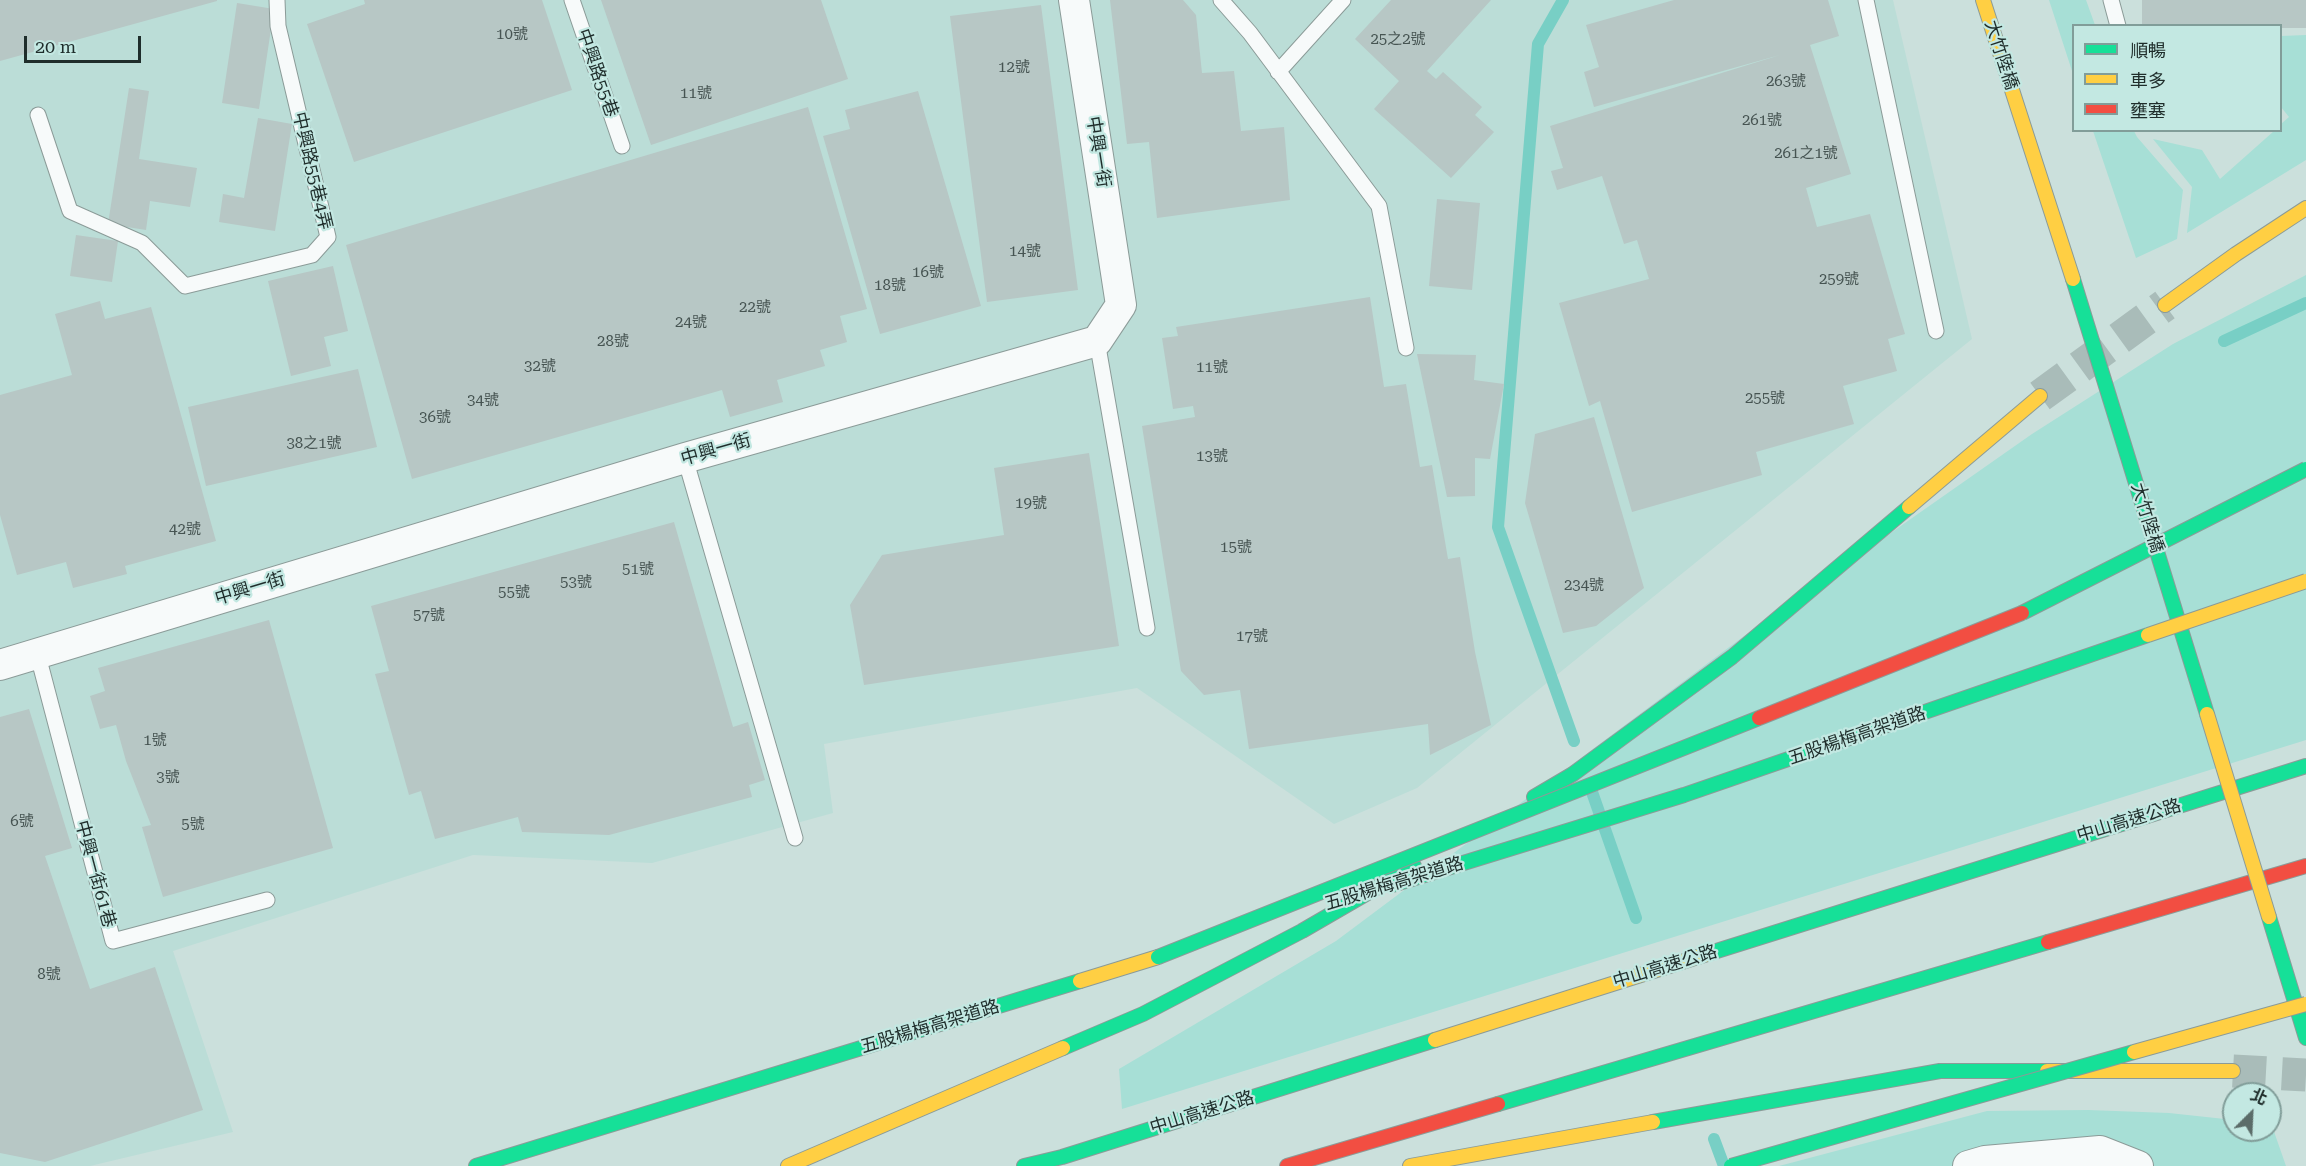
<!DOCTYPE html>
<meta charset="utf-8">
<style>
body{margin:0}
#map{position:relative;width:2306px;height:1166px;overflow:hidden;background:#cbe0dc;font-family:"Roboto Serif","Noto Sans TC",serif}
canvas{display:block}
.legend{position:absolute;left:2072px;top:24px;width:210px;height:108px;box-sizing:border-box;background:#c3e8e2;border:2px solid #819d99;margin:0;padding:8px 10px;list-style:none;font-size:18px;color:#1f2d2b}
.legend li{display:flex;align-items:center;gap:12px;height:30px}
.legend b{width:30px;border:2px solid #819d99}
.north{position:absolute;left:2222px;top:1082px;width:60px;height:60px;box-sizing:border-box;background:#c3e8e2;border:2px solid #819d99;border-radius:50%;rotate:24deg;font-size:16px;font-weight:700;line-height:24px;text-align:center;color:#1f2d2b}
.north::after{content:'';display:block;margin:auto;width:21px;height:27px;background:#5b6c69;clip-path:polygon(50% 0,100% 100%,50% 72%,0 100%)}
.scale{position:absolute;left:24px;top:36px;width:117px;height:27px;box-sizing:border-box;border:3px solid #1f2d2b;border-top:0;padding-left:8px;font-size:18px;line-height:21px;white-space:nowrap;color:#1f2d2b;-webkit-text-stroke:4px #c3e8e2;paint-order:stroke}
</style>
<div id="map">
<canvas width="2306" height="1166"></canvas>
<ul class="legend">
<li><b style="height:8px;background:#16e098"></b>順暢</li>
<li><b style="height:8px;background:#ffcf43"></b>車多</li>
<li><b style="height:8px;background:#f24e42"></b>壅塞</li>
</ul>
<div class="north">北</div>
<div class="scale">20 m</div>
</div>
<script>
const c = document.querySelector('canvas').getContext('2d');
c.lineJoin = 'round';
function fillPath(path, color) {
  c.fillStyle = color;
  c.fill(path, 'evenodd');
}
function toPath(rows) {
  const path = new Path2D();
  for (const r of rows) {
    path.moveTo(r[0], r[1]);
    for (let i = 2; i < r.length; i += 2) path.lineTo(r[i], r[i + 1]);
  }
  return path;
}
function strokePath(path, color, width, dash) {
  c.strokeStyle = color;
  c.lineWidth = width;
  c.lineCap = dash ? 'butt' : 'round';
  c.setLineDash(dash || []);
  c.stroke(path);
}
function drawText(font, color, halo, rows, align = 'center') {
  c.font = font + ' "Roboto Serif","Noto Sans TC",serif';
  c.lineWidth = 4.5;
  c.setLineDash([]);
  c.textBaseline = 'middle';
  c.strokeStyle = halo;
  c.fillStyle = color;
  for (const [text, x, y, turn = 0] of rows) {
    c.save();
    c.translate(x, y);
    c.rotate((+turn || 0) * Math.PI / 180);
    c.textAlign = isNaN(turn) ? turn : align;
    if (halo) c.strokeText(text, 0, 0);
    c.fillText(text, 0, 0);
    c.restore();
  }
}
fillPath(toPath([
 [0,0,1893,0,1972,339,1417,788,1334,824,1137,688,824,744,833,813,652,863,473,855,173,951,233,1132,90,1166,0,1166]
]), '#bbddd7');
fillPath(toPath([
 [2049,0,2086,0,2095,25,2074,26,2073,74],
 [2306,35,2306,160,2187,233,2192,187,2153,139,2202,150,2220,179,2274,131,2280,130,2281,124,2289,117,2281,107,2281,36],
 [2093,131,2134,131,2137,137,2183,190,2177,239,2136,258],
 [2306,275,2306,740,1122,1109,1119,1069,1336,941,1748,633,2032,434,2173,344],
 [2088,1110,2169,1113,2234,1120,2234,1130,2270,1130,2271,1123,2286,1166,1779,1166,1987,1111]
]), '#a7dfd6');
strokePath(toPath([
 [1563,0,1538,44,1498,527,1574,741],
 [2224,341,2306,303],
 [1592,792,1636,918],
 [1714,1139,1724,1166]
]), '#78cfc5', 12);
fillPath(toPath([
 [0,0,217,0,217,1,0,61],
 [364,0,542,0,572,90,354,162,307,24,365,4],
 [601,0,821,0,848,79,651,145],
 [1110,0,1183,0,1196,15,1202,73,1234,71,1241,131,1284,127,1290,200,1157,218,1149,142,1127,144],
 [1391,0,1491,0,1427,71,1436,79,1443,72,1482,107,1475,115,1494,132,1451,178,1374,109,1399,81,1355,39],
 [1674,0,1828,0,1839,36,1810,45,1851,174,1806,188,1817,227,1870,214,1905,334,1888,339,1897,371,1843,386,1854,424,1756,452,1762,475,1632,512,1600,401,1589,406,1559,303,1649,279,1637,240,1624,244,1602,176,1557,190,1551,171,1563,168,1550,126,1780,55,1594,107,1584,72,1599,67,1586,25],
 [2142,0,2306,0,2306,28,2280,28,2280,26,2142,26],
 [237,3,274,9,259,109,222,103],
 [1041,5,1078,290,987,302,950,16],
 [129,88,149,91,139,159,197,168,190,207,150,201,146,230,108,224],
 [918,91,981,306,880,334,823,136,850,129,845,110],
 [808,107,867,309,840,316,847,342,820,350,825,366,777,380,783,402,730,417,722,390,412,479,346,245],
 [258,118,292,124,275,231,219,222,223,194,244,198],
 [1437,199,1480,203,1472,290,1429,286],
 [76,235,118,241,112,282,70,276],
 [333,266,348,331,324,337,331,366,291,376,268,281],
 [1370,297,1384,387,1406,384,1420,467,1432,465,1448,559,1460,557,1475,652,1491,725,1430,755,1428,724,1249,749,1240,690,1204,695,1181,671,1142,426,1195,417,1193,406,1173,409,1162,338,1178,336,1176,327],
 [100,301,105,319,151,307,216,541,125,566,127,574,73,588,66,562,17,575,0,515,0,395,72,375,55,314],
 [1417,354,1476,355,1474,380,1504,384,1490,459,1475,458,1475,496,1447,497],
 [358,369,377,447,206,486,188,407],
 [1594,417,1644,588,1596,626,1563,633,1525,503,1535,434],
 [1089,453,1119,646,864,685,850,605,882,555,1004,535,994,468],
 [674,522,733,727,748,722,765,780,749,785,752,797,609,835,522,832,518,817,435,839,421,791,409,795,375,674,389,671,371,606],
 [269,620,333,848,163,897,142,827,151,825,126,761,116,725,100,729,90,696,105,691,98,668],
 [29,709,72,848,45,856,90,989,155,967,203,1110,45,1162,0,1153,0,717]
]), '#b7c7c5');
strokePath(toPath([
 [2040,396,2165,305],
 [2233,1071,2306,1075]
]), '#a9bcb9', 33, [33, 16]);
const lane = toPath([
 [572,0,622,146],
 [1221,0,1250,33,1379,206,1406,348],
 [1866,0,1936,331],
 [2111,0,2118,26],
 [1278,72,1343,0],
 [38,115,70,211,142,243,185,286,312,255,328,237,278,26,277,0],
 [1097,341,1147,628],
 [685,458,795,838],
 [37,652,113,941,267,900]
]);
const street = toPath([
 [0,665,685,458,1097,341,1121,305,1074,0],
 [1968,1166,1985,1161,2100,1151,2138,1166]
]);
const fast = toPath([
 [2073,279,2207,714],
 [1534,797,1573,774,1732,657,1909,507],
 [2269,917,2306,1038],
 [1707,954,2306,766],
 [1063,1048,1143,1014,1302,931,1414,866],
 [1498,1104,2048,942],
 [1653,1122,1940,1071,2047,1071],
 [476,1166,1080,981],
 [1024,1166,1062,1157,1435,1040]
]);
const slow = toPath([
 [1983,0,2073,279],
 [2165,305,2236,254,2306,208],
 [1909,507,2040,396],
 [1080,981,1158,957],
 [1435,1040,1707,954],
 [2047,1071,2233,1071],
 [788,1166,1063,1048],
 [1410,1166,1653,1122]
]);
const jam = toPath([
 [2048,942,2306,866],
 [1287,1166,1498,1104]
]);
strokePath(lane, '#8b9b98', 17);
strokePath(street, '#8b9b98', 32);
strokePath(fast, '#8b9b98', 16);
strokePath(slow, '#8b9b98', 16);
strokePath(jam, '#8b9b98', 16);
strokePath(lane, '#f7fafa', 15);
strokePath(street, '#f7fafa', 30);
strokePath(fast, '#16e098', 14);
strokePath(slow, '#ffcf43', 14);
strokePath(jam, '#f24e42', 14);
const fastBridge = toPath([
 [2022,613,2306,469],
 [1392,885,1684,795,2148,635],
 [1158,957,1759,718],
 [1731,1166,2134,1052]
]);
const slowBridge = toPath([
 [2148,635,2306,581],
 [2207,714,2269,917],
 [2134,1052,2306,1004]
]);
const jamBridge = toPath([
 [1759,718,2022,613]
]);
strokePath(fastBridge, '#8b9b98', 16, []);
strokePath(slowBridge, '#8b9b98', 16, []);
strokePath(jamBridge, '#8b9b98', 16, []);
strokePath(fastBridge, '#16e098', 14);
strokePath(slowBridge, '#ffcf43', 14);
strokePath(jamBridge, '#f24e42', 14);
drawText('15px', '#465452', null, [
 ["10號",512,35],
 ["25之2號",1398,40],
 ["12號",1014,68],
 ["263號",1786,82],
 ["11號",696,94],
 ["261號",1762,121],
 ["261之1號",1806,154],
 ["14號",1025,252],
 ["16號",928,273],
 ["259號",1839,280],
 ["18號",890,286],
 ["22號",755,308],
 ["24號",691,323],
 ["28號",613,342],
 ["32號",540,367],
 ["11號",1212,368],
 ["255號",1765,399],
 ["34號",483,401],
 ["36號",435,418],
 ["38之1號",314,444],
 ["13號",1212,457],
 ["19號",1031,504],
 ["42號",185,530],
 ["15號",1236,548],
 ["51號",638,570],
 ["53號",576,583],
 ["234號",1584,586],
 ["55號",514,593],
 ["57號",429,616],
 ["17號",1252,637],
 ["1號",155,741],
 ["3號",168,778],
 ["6號",22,822],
 ["5號",193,825],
 ["8號",49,975]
]);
drawText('18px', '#1f2d2b', '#c3e8e2', [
 ["大竹陸橋",2001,55,72],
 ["中興路55巷",597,73,71],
 ["中興一街",1098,152,81],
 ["中興路55巷4弄",312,171,77],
 ["中興一街",716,450,-16],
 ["大竹陸橋",2147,518,73],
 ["中興一街",250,589,-17],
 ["五股楊梅高架道路",1857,736,-19],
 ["中山高速公路",2129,821,-17],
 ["中興一街61巷",95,874,75],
 ["五股楊梅高架道路",1394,884,-17],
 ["中山高速公路",1665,967,-17],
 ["五股楊梅高架道路",930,1027,-17],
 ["中山高速公路",1202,1113,-17]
]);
</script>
